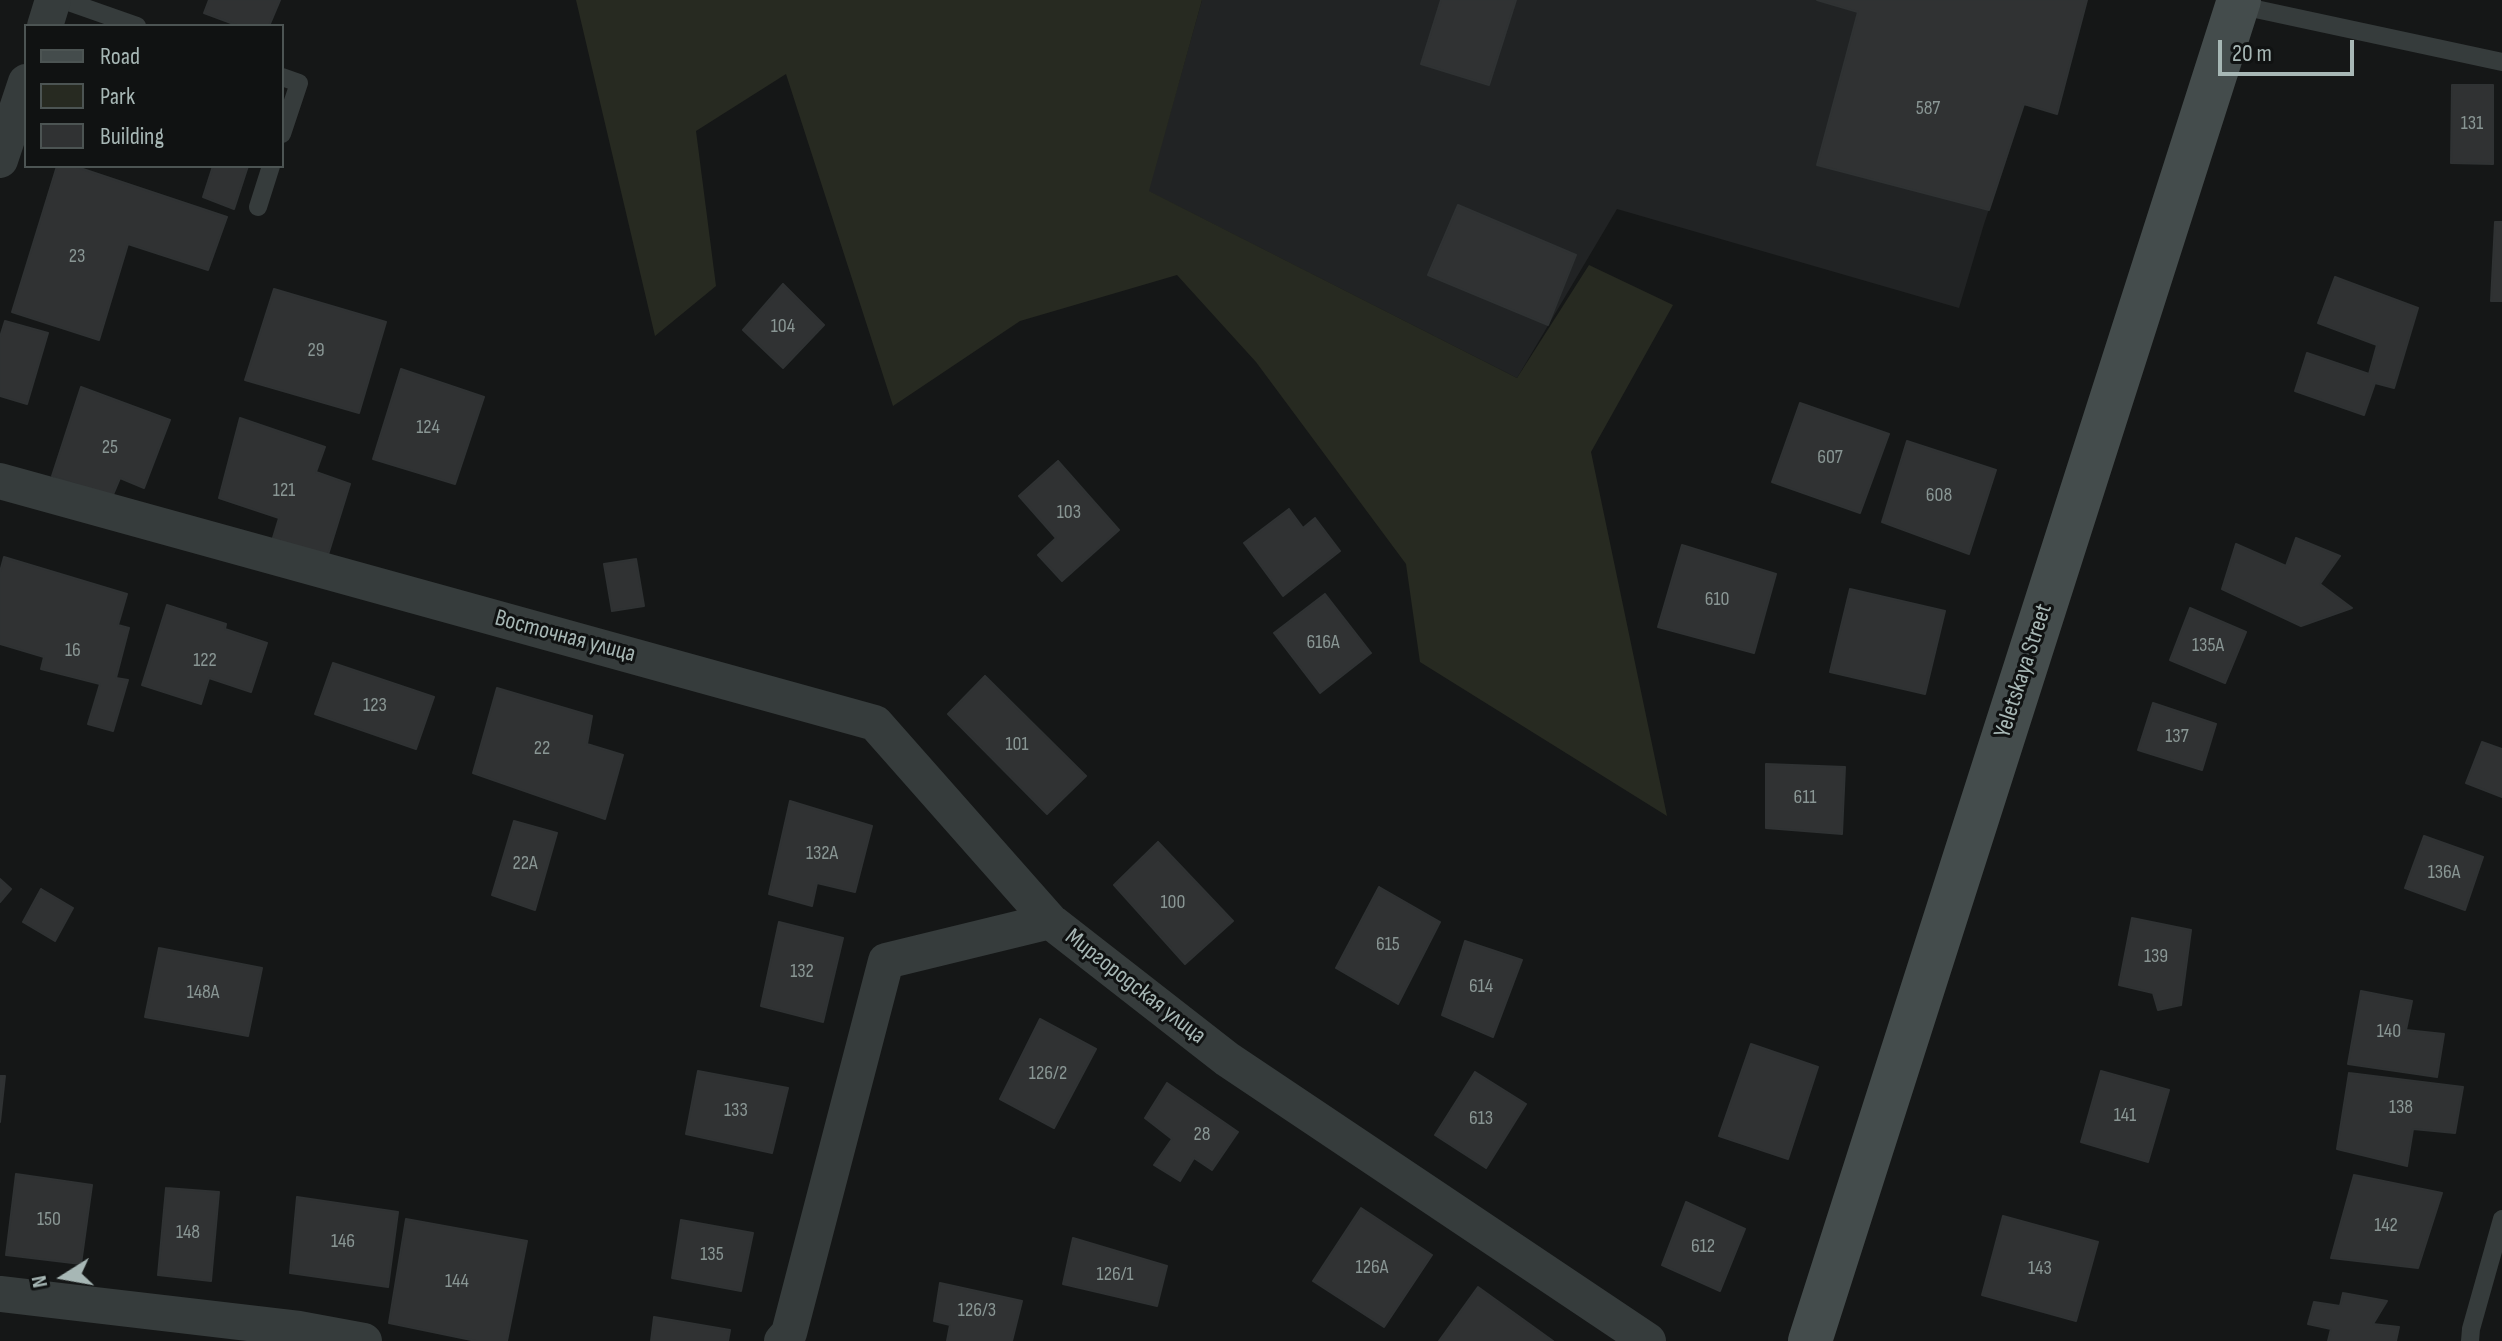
<!DOCTYPE html>
<meta charset="utf-8">
<style>
body{margin:0}
#map{position:relative;width:2502px;height:1341px;overflow:hidden;background:#151717;font-family:"Sofia Sans Condensed",sans-serif}
canvas{display:block}
.legend{position:absolute;left:24px;top:24px;width:260px;height:144px;box-sizing:border-box;background:#101212;border:2px solid #4c5453;margin:0;padding:10px 14px;list-style:none;font-size:24px;color:#a7b7b5}
.legend li{display:flex;align-items:center;gap:16px;height:40px}
.legend b{width:40px;border:2px solid #4c5453}
.north{position:absolute;left:24px;top:1237px;width:80px;height:80px;-webkit-text-stroke:6px #101212;paint-order:stroke;rotate:259deg;font-size:22px;font-weight:700;line-height:32px;text-align:center;color:#a7b7b5}
.north::after{content:'';display:block;margin:auto;width:28px;height:36px;background:#a7b7b5;clip-path:polygon(50% 0,100% 100%,50% 72%,0 100%)}
.scale{position:absolute;left:2218px;top:40px;width:136px;height:36px;box-sizing:border-box;border:4px solid #a7b7b5;border-top:0;padding-left:10px;font-size:24px;line-height:28px;white-space:nowrap;color:#a7b7b5;-webkit-text-stroke:6px #101212;paint-order:stroke}
</style>
<div id="map">
<canvas width="2502" height="1341"></canvas>
<ul class="legend">
<li><b style="height:10px;background:#444c4c"></b>Road</li>
<li><b style="height:22px;background:#272a21"></b>Park</li>
<li><b style="height:22px;background:#303233"></b>Building</li>
</ul>
<div class="north">N</div>
<div class="scale">20 m</div>
</div>
<script>
const c = document.querySelector('canvas').getContext('2d');
c.lineJoin = 'round';
function fillPath(path, color) {
  c.fillStyle = color;
  c.fill(path, 'evenodd');
}
function toPath(rows) {
  const path = new Path2D();
  for (const r of rows) {
    path.moveTo(r[0], r[1]);
    for (let i = 2; i < r.length; i += 2) path.lineTo(r[i], r[i + 1]);
  }
  return path;
}
function strokePath(path, color, width, dash) {
  c.strokeStyle = color;
  c.lineWidth = width;
  c.lineCap = dash ? 'butt' : 'round';
  c.setLineDash(dash || []);
  c.stroke(path);
}
function drawText(font, color, halo, rows, align = 'center') {
  c.font = font + ' "Sofia Sans Condensed",sans-serif';
  c.lineWidth = 6;
  c.setLineDash([]);
  c.textBaseline = 'middle';
  c.strokeStyle = halo;
  c.fillStyle = color;
  for (const [text, x, y, turn = 0] of rows) {
    c.save();
    c.translate(x, y);
    c.rotate((+turn || 0) * Math.PI / 180);
    c.textAlign = isNaN(turn) ? turn : align;
    if (halo) c.strokeText(text, 0, 0);
    c.fillText(text, 0, 0);
    c.restore();
  }
}
fillPath(toPath([
 [1202,0,2087,0,2057,114,2024,105,1984,224,1959,308,1617,209,1517,378,1148,191]
]), '#212324');
fillPath(toPath([
 [576,0,1202,0,1149,191,1517,378,1589,265,1673,305,1591,452,1667,816,1420,662,1406,564,1256,362,1177,275,1020,321,893,406,786,74,696,131,716,286,655,336]
]), '#272a21');
const building = toPath([
 [209,0,280,0,269,26,239,26,204,13,209,0],
 [1441,0,1516,0,1489,85,1421,64,1441,0],
 [1817,0,2087,0,2057,114,2024,104,1989,210,1817,165,1858,12,1817,0],
 [2452,85,2493,85,2493,164,2451,163,2452,85],
 [57,166,74,166,227,217,208,270,128,244,99,340,12,312,57,166],
 [213,166,248,166,234,209,203,197,213,166],
 [1458,205,1576,255,1548,325,1428,275,1458,205],
 [2495,222,2502,222,2502,301,2491,301,2495,222],
 [2335,277,2418,308,2394,388,2375,383,2364,415,2295,391,2307,353,2369,374,2377,345,2318,323,2335,277],
 [783,284,824,325,783,368,743,330,783,284],
 [274,289,386,322,359,413,245,380,274,289],
 [5,321,48,333,27,404,0,396,0,337,5,321],
 [401,369,484,397,455,484,373,459,401,369],
 [81,387,170,420,144,488,120,478,112,497,52,476,81,387],
 [1800,403,1889,434,1860,513,1772,482,1800,403],
 [240,418,325,447,316,472,350,484,327,558,272,541,279,518,219,498,240,418],
 [1907,441,1996,470,1969,554,1882,522,1907,441],
 [1058,461,1119,530,1062,581,1038,555,1056,538,1019,496,1058,461],
 [1289,509,1303,528,1315,518,1340,551,1283,596,1244,543,1289,509],
 [2296,538,2340,556,2320,584,2352,608,2301,626,2222,589,2236,544,2286,566,2296,538],
 [1682,545,1776,574,1754,653,1658,627,1682,545],
 [4,557,127,594,118,625,129,628,116,678,128,680,113,731,88,724,100,684,41,669,44,657,0,644,0,572,4,557],
 [636,559,644,606,612,611,604,564,636,559],
 [1850,589,1945,611,1925,694,1830,672,1850,589],
 [1325,594,1371,653,1320,693,1274,633,1325,594],
 [167,605,226,624,225,629,267,643,251,692,209,678,201,704,142,685,167,605],
 [2190,608,2246,632,2225,683,2170,660,2190,608],
 [333,663,434,697,416,749,315,714,333,663],
 [985,676,1086,776,1047,814,948,714,985,676],
 [497,688,592,716,587,744,623,755,605,819,473,773,497,688],
 [2153,703,2216,724,2202,770,2138,750,2153,703],
 [2482,742,2502,749,2502,797,2466,783,2482,742],
 [1766,764,1845,767,1842,834,1766,828,1766,764],
 [790,801,872,826,855,892,817,883,812,906,769,894,790,801],
 [514,821,557,833,535,910,492,895,514,821],
 [2424,836,2483,857,2465,910,2405,888,2424,836],
 [1158,842,1233,921,1185,964,1114,885,1158,842],
 [0,879,11,889,0,902,0,879],
 [1379,887,1440,922,1398,1004,1336,968,1379,887],
 [41,889,73,908,55,941,23,922,41,889],
 [2132,918,2191,930,2181,1005,2158,1010,2153,993,2119,985,2132,918],
 [779,922,843,938,823,1022,761,1006,779,922],
 [1465,941,1522,960,1493,1037,1442,1015,1465,941],
 [159,948,262,968,248,1036,145,1017,159,948],
 [2361,991,2412,1001,2406,1030,2444,1034,2437,1077,2348,1064,2361,991],
 [1040,1019,1096,1049,1054,1128,1000,1099,1040,1019],
 [1751,1044,1818,1067,1788,1159,1719,1136,1751,1044],
 [698,1071,788,1088,772,1153,686,1134,698,1071],
 [2101,1071,2169,1090,2148,1162,2081,1142,2101,1071],
 [1475,1072,1526,1104,1486,1168,1435,1135,1475,1072],
 [2349,1073,2463,1087,2455,1133,2413,1129,2407,1166,2337,1149,2349,1073],
 [0,1076,5,1076,0,1122,0,1076],
 [1167,1083,1238,1132,1212,1170,1194,1158,1180,1181,1154,1165,1172,1139,1145,1118,1167,1083],
 [16,1174,92,1185,81,1264,6,1255,16,1174],
 [2354,1175,2442,1193,2418,1268,2331,1258,2354,1175],
 [166,1188,219,1192,211,1281,158,1275,166,1188],
 [297,1197,398,1212,388,1287,290,1273,297,1197],
 [1686,1202,1745,1229,1720,1291,1662,1265,1686,1202],
 [1361,1208,1432,1255,1384,1327,1313,1281,1361,1208],
 [2003,1216,2098,1242,2076,1321,1982,1295,2003,1216],
 [406,1219,527,1241,507,1341,476,1341,389,1323,406,1219],
 [681,1220,753,1233,741,1291,672,1278,681,1220],
 [1073,1238,1167,1266,1157,1306,1063,1284,1073,1238],
 [940,1283,1022,1301,1012,1341,947,1341,950,1325,934,1321,940,1283],
 [1478,1287,1553,1341,1439,1341,1478,1287],
 [2343,1293,2387,1301,2373,1324,2399,1327,2396,1341,2328,1341,2331,1329,2308,1324,2314,1302,2340,1306,2343,1293],
 [654,1317,730,1330,728,1341,651,1341,654,1317]
]);
fillPath(building, '#303233');
strokePath(building, '#2f3233', 2);
strokePath(toPath([
 [63,0,137,26],
 [2237,5,2502,62],
 [282,77,299,83,282,134],
 [258,207,271,166],
 [2470,1341,2471,1329,2502,1219]
]), '#363c3c', 18);
strokePath(toPath([
 [45,26,53,0],
 [0,160,26,82],
 [0,481,875,723,1050,921,1227,1059,1648,1341],
 [0,1294,299,1329,364,1341],
 [782,1341,789,1333,886,961,1050,921]
]), '#363c3c', 36);
strokePath(toPath([
 [1810,1341,2239,0]
]), '#444c4c', 44);
drawText('20px', '#899694', null, [
 ["587",1928,109],
 ["131",2472,124],
 ["23",77,257],
 ["104",783,327],
 ["29",316,351],
 ["124",428,428],
 ["25",110,448],
 ["607",1830,458],
 ["121",284,491],
 ["608",1939,496],
 ["103",1069,513],
 ["610",1717,600],
 ["616А",1323,643],
 ["135А",2208,646],
 ["16",73,651],
 ["122",205,661],
 ["123",375,706],
 ["137",2177,737],
 ["101",1017,745],
 ["22",542,749],
 ["611",1805,798],
 ["132А",822,854],
 ["22А",525,864],
 ["136А",2444,873],
 ["100",1173,903],
 ["615",1388,945],
 ["139",2156,957],
 ["132",802,972],
 ["614",1481,987],
 ["148А",203,993],
 ["140",2389,1032],
 ["126/2",1048,1074],
 ["138",2401,1108],
 ["133",736,1111],
 ["141",2125,1116],
 ["613",1481,1119],
 ["28",1202,1135],
 ["150",49,1220],
 ["142",2386,1226],
 ["148",188,1233],
 ["146",343,1242],
 ["612",1703,1247],
 ["135",712,1255],
 ["126А",1372,1268],
 ["143",2040,1269],
 ["126/1",1115,1275],
 ["144",457,1282],
 ["126/3",977,1311]
]);
drawText('24px', '#a7b7b5', '#101212', [
 ["Восточная улица",565,637,15],
 ["Yeletskaya Street",2024,671,-72],
 ["Миргородская улица",1135,987,38]
]);
</script>
